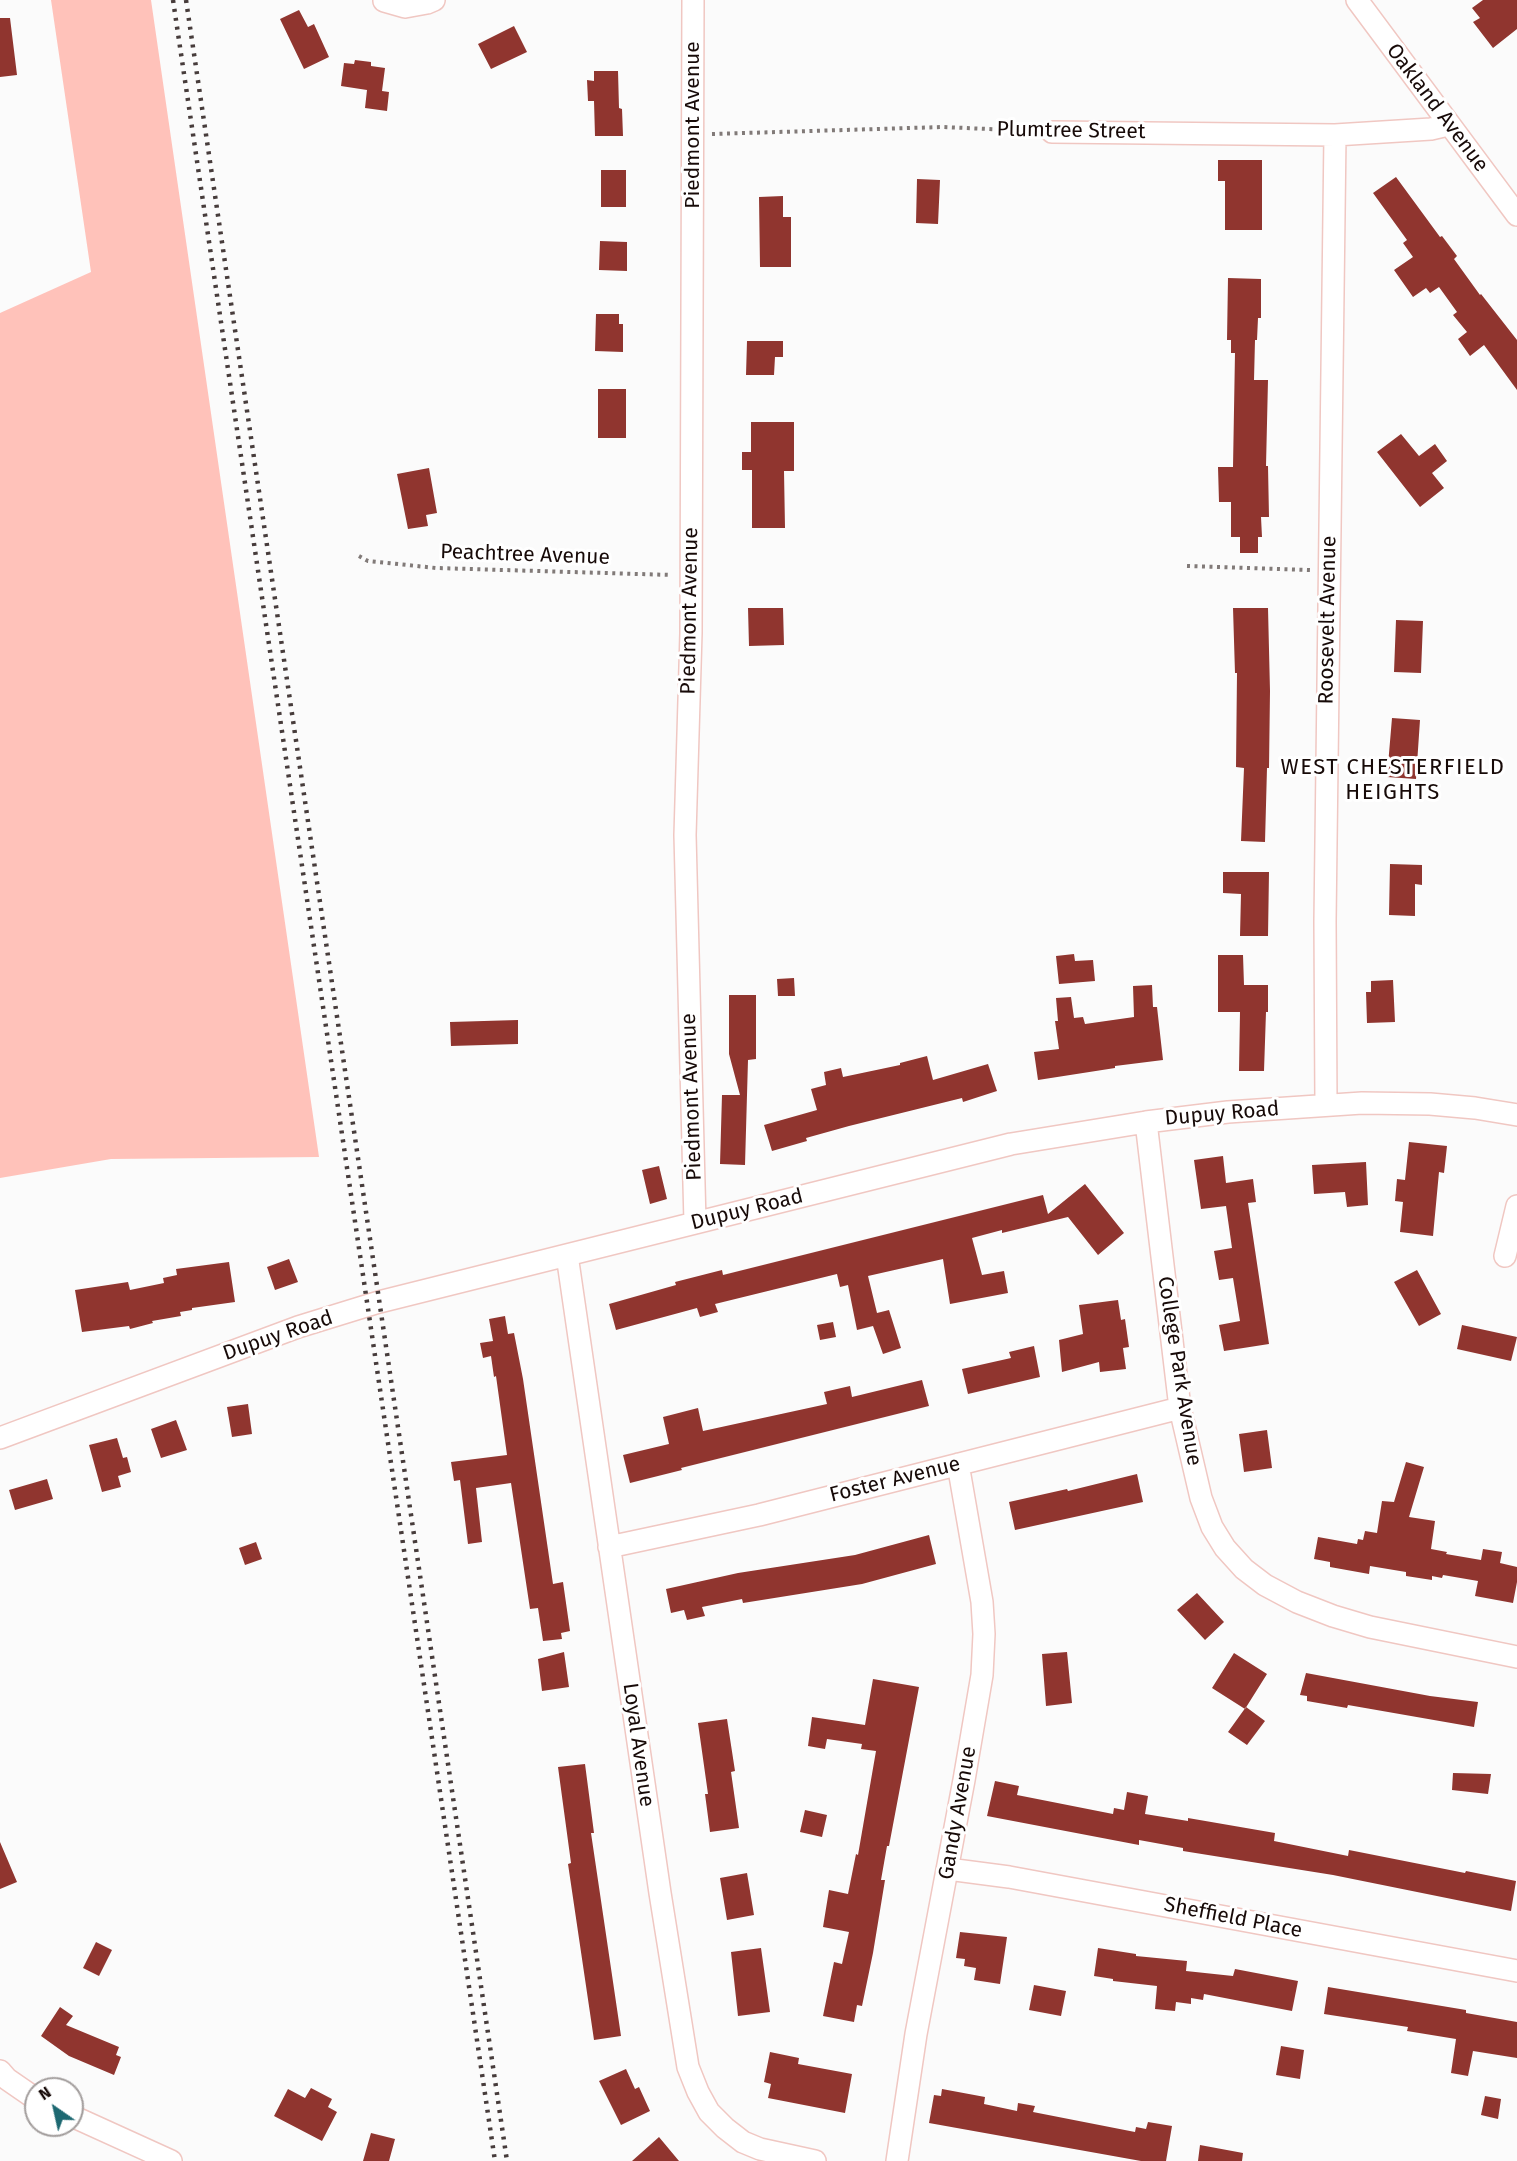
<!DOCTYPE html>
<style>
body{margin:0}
#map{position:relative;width:1517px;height:2161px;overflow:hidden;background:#fbfbfb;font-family:"Fira Sans",sans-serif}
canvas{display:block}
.north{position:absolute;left:24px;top:2077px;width:60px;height:60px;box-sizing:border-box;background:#fff;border:2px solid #a29d9c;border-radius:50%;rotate:326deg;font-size:16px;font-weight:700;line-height:24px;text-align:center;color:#170a08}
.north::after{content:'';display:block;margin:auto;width:21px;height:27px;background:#1d6871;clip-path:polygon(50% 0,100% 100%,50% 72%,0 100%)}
</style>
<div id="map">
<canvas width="1517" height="2161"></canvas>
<div class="north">N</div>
</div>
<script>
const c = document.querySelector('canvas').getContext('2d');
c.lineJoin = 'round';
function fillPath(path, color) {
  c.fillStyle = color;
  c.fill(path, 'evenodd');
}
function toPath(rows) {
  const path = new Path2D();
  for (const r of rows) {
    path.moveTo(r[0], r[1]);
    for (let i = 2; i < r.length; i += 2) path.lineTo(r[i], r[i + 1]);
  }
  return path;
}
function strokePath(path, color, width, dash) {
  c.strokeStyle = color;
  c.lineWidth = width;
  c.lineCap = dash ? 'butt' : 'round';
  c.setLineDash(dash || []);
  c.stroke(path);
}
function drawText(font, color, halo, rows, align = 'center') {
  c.font = font + ' "Fira Sans",sans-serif';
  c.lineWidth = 6;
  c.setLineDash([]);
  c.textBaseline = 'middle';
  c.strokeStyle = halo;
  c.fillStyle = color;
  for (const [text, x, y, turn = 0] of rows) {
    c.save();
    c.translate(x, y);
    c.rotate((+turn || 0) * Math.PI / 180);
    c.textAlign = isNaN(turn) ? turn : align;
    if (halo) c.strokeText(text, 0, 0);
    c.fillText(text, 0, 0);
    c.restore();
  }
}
fillPath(toPath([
 [51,0,151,0,319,1157,111,1159,0,1178,0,313,91,272]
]), '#ffc2ba');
fillPath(toPath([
 [1483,0,1517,0,1517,29,1493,48,1473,22,1480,18,1472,8],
 [299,10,308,27,314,24,329,57,304,69,280,19],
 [0,18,10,18,17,75,0,77],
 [514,26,527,52,491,69,478,44],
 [355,60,371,62,371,66,385,68,382,91,389,92,387,111,365,108,367,90,341,86,344,63,354,64],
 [594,71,618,71,619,108,622,109,623,136,595,136,594,101,588,101,587,80,594,81],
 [1218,160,1262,160,1262,230,1225,230,1225,181,1218,181],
 [601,170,626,170,626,207,601,207],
 [1396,177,1440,237,1442,236,1457,256,1454,259,1480,295,1481,294,1517,340,1517,390,1484,345,1470,356,1458,339,1467,332,1453,315,1457,312,1439,287,1430,293,1426,288,1413,297,1394,270,1413,257,1403,243,1407,240,1373,193],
 [917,179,940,180,938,224,916,223],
 [783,196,783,217,791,217,791,267,760,267,759,197],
 [600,241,627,242,627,271,599,270],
 [1228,278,1261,279,1261,318,1258,318,1257,340,1255,340,1254,380,1268,380,1266,466,1268,466,1269,517,1261,517,1262,537,1258,537,1258,553,1240,553,1240,537,1231,537,1231,502,1219,502,1218,467,1233,467,1235,353,1231,353,1231,340,1227,340],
 [596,314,619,314,619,324,623,324,623,352,595,351],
 [747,341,783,341,783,357,775,357,774,375,746,375],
 [598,389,626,389,626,438,598,438],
 [751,422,794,422,794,471,784,471,785,528,752,528,752,470,742,470,742,452,751,452],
 [1401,434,1419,456,1435,444,1447,461,1432,473,1444,488,1420,507,1377,452],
 [429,468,437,513,426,515,428,526,408,529,397,474],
 [748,608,783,608,784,645,749,646],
 [1233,608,1268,608,1270,691,1269,768,1267,768,1265,842,1241,841,1244,768,1236,767,1237,673,1235,673],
 [1396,620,1423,621,1421,673,1394,672],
 [1392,718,1420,720,1416,779,1387,777],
 [1390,864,1422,865,1422,885,1415,884,1415,916,1389,915],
 [1223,872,1269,872,1268,936,1240,936,1241,894,1223,893],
 [1074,954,1075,961,1093,960,1095,981,1059,984,1056,956],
 [1218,955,1243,955,1244,985,1268,985,1268,1012,1266,1012,1264,1071,1239,1071,1240,1012,1218,1012],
 [794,978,795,996,778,996,777,979],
 [1393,980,1395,1022,1367,1023,1366,992,1371,992,1371,981],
 [1152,985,1153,1007,1157,1007,1163,1060,1115,1066,1115,1068,1038,1080,1034,1052,1059,1049,1055,1021,1058,1021,1056,998,1071,997,1074,1018,1083,1017,1085,1024,1134,1017,1133,986],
 [729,995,756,995,756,1059,748,1060,745,1165,720,1164,722,1095,740,1095,729,1054],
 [518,1020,518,1044,451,1046,450,1022],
 [927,1056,933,1080,988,1064,997,1091,963,1102,962,1098,849,1126,806,1138,807,1141,772,1151,764,1125,817,1110,811,1089,826,1085,824,1072,841,1068,843,1077,900,1065,900,1063],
 [1409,1142,1447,1146,1444,1173,1439,1172,1433,1236,1400,1232,1403,1202,1395,1201,1397,1179,1405,1180],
 [1223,1156,1226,1183,1253,1179,1256,1202,1248,1203,1269,1344,1224,1351,1219,1325,1240,1321,1233,1278,1219,1280,1214,1251,1232,1248,1226,1206,1201,1209,1194,1160],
 [1366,1162,1368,1205,1347,1207,1345,1192,1314,1194,1312,1165],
 [659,1166,667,1199,650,1204,642,1170],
 [1085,1184,1124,1233,1098,1255,1068,1217,1002,1233,1002,1230,972,1238,982,1275,1004,1271,1008,1293,950,1304,943,1259,868,1276,877,1313,889,1310,901,1348,883,1354,873,1326,857,1330,848,1285,840,1287,837,1274,715,1304,718,1312,700,1317,697,1308,616,1330,609,1304,676,1285,675,1282,722,1270,723,1275,1043,1195,1048,1214],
 [289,1259,298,1282,275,1290,267,1267],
 [229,1262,235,1302,192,1308,192,1310,180,1312,181,1316,152,1321,153,1323,130,1329,129,1326,82,1332,75,1290,128,1282,130,1290,164,1283,163,1278,177,1275,176,1269],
 [1417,1270,1441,1314,1419,1326,1394,1282],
 [1118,1300,1121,1320,1125,1319,1129,1347,1123,1348,1126,1369,1100,1372,1099,1362,1062,1372,1059,1340,1083,1334,1079,1305],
 [505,1316,508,1334,514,1333,523,1379,553,1584,563,1582,570,1631,561,1633,562,1639,543,1641,538,1608,530,1609,511,1483,476,1488,482,1542,468,1544,460,1480,454,1481,451,1462,507,1455,496,1376,494,1377,491,1356,483,1358,480,1343,493,1341,489,1319],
 [833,1322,836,1337,820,1340,817,1325],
 [1462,1325,1517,1337,1511,1361,1457,1349],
 [1034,1346,1040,1377,968,1394,962,1369,1011,1358,1009,1352],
 [922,1380,929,1406,681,1468,682,1470,630,1483,623,1455,669,1444,663,1417,698,1408,703,1431,827,1404,824,1392,850,1386,852,1397],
 [248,1404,252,1434,232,1437,227,1407],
 [176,1420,187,1450,161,1458,151,1429],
 [1267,1430,1272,1468,1244,1472,1239,1434],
 [117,1438,123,1458,127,1457,131,1472,118,1476,121,1487,102,1492,89,1445],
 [1406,1462,1424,1467,1409,1517,1435,1521,1431,1549,1447,1552,1446,1554,1481,1560,1483,1549,1502,1552,1500,1563,1517,1567,1517,1582,1513,1603,1475,1596,1478,1581,1443,1575,1442,1578,1432,1576,1432,1580,1406,1576,1406,1572,1370,1566,1369,1574,1330,1567,1330,1562,1314,1559,1318,1537,1357,1544,1358,1539,1363,1540,1365,1531,1377,1533,1382,1501,1394,1502],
 [1137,1474,1143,1502,1015,1530,1009,1502,1067,1489,1068,1491],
 [47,1479,53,1499,15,1510,9,1490],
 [929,1535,936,1564,862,1584,743,1603,742,1599,702,1607,705,1616,687,1620,684,1610,671,1613,666,1589,738,1573,855,1555],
 [256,1542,262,1559,245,1565,239,1548],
 [1197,1593,1224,1622,1205,1640,1177,1610],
 [564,1652,569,1687,542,1691,538,1659],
 [1067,1652,1072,1703,1046,1706,1042,1654],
 [1234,1653,1267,1674,1245,1709,1212,1688],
 [1306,1673,1430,1696,1478,1702,1474,1727,1348,1705,1347,1708,1307,1701,1307,1696,1300,1695],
 [873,1679,919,1687,889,1846,887,1846,881,1880,885,1880,873,1953,862,2006,857,2005,854,2022,823,2016,834,1962,842,1964,849,1932,823,1927,829,1890,848,1894,856,1854,858,1855,876,1751,861,1749,862,1744,827,1739,825,1749,808,1746,812,1717,865,1725],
 [1246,1707,1265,1721,1247,1745,1228,1732],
 [727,1719,735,1771,731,1772,739,1828,710,1832,705,1794,708,1794,698,1723],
 [585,1764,594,1833,591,1833,621,2036,594,2040,568,1864,571,1863,558,1767],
 [1453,1773,1491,1774,1488,1794,1452,1790],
 [995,1781,1019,1786,1017,1795,1113,1814,1114,1808,1124,1810,1127,1792,1148,1796,1145,1814,1188,1821,1188,1818,1275,1833,1274,1841,1348,1856,1349,1850,1465,1873,1466,1871,1516,1881,1511,1911,1333,1875,1183,1851,1183,1848,1139,1840,1139,1845,987,1816],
 [805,1810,827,1815,822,1837,800,1832],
 [0,1842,17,1882,0,1889],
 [747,1873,754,1915,727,1920,720,1878],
 [960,1932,1007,1937,1000,1984,974,1980,976,1968,964,1966,965,1959,956,1958],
 [96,1942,112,1950,99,1976,83,1968],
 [761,1948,770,2012,738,2016,731,1952],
 [1098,1948,1136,1954,1136,1956,1187,1961,1186,1971,1233,1976,1235,1969,1298,1981,1292,2011,1204,1994,1203,2000,1191,1998,1191,2004,1176,2002,1175,2011,1155,2009,1157,1986,1113,1981,1113,1979,1094,1976],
 [1034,1985,1066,1991,1061,2016,1029,2010],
 [1328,1987,1466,2010,1466,2013,1517,2022,1517,2058,1473,2051,1468,2076,1451,2073,1456,2039,1407,2031,1408,2027,1324,2014],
 [60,2007,73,2016,66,2025,119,2047,116,2055,121,2057,114,2075,69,2056,41,2036],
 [1281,2046,1304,2050,1300,2079,1276,2075],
 [770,2052,799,2058,798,2064,852,2074,845,2113,768,2098,771,2084,764,2082],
 [626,2069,635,2089,639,2087,650,2111,621,2125,599,2081],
 [311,2088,332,2099,328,2107,337,2112,322,2141,274,2116,288,2089,305,2098],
 [942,2089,985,2097,984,2104,1017,2111,1018,2103,1035,2106,1033,2112,1135,2132,1136,2127,1146,2129,1148,2122,1172,2126,1166,2161,1141,2161,929,2123,934,2095,941,2096],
 [1485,2096,1501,2099,1498,2119,1481,2115],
 [371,2133,395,2139,389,2161,363,2161],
 [659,2137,679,2161,632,2161],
 [1200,2145,1243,2153,1242,2161,1198,2161]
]), '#90352f');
const minor = toPath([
 [693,0,691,633,685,835,695,1223],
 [1357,0,1517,215],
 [384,1,405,7,427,3,434,0],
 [1052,132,1335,135,1431,129,1448,125],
 [1326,1105,1325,921,1335,135],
 [1146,1122,1180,1408,1201,1498,1212,1527,1225,1548,1244,1569,1265,1585,1297,1602,1333,1616,1370,1627,1517,1657],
 [567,1255,660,1893,688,2067,698,2092,709,2112,725,2128,743,2142,760,2149,815,2161],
 [1505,1256,1517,1206],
 [0,1438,298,1327,379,1302,1011,1144,1146,1122,1228,1112,1362,1103,1430,1104,1475,1108,1517,1115],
 [609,1547,759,1515,1180,1408],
 [948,1869,1009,1877,1517,1971],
 [0,2071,7,2079,36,2099],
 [72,2116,171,2161],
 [897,2161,916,2034,964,1780,982,1675,984,1634,982,1602,958,1464]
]);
strokePath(minor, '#f0c7c2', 24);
strokePath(toPath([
 [712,134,943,127,1034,131],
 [359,556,368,561,436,568,672,575],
 [1187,566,1310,570]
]), '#817a78', 4, [3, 4.5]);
strokePath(minor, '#fff', 21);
strokePath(toPath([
 [173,0,495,2161],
 [186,0,507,2161]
]), '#473c3b', 4.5, [3, 6]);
drawText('21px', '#170a08', '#fff', [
 ["Oakland Avenue",1437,108,53],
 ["Piedmont Avenue",693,125,-90],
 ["Plumtree Street",1071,131,1],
 ["Peachtree Avenue",525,555,2],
 ["Piedmont Avenue",690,611,-89],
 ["Roosevelt Avenue",1328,620,-89],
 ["Piedmont Avenue",692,1097,-92],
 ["Dupuy Road",1222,1114,-5],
 ["Dupuy Road",747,1210,-14],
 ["Dupuy Road",278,1336,-19],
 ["College Park Avenue",1179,1371,81],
 ["Foster Avenue",895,1480,-14],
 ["Loyal Avenue",638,1745,82],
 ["Gandy Avenue",958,1813,-80],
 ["Sheffield Place",1233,1918,11]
]);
c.letterSpacing = '1.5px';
drawText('22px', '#170a08', '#fff', [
 ["WEST CHESTERFIELD",1393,768],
 ["HEIGHTS",1393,793]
]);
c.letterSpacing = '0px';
</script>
